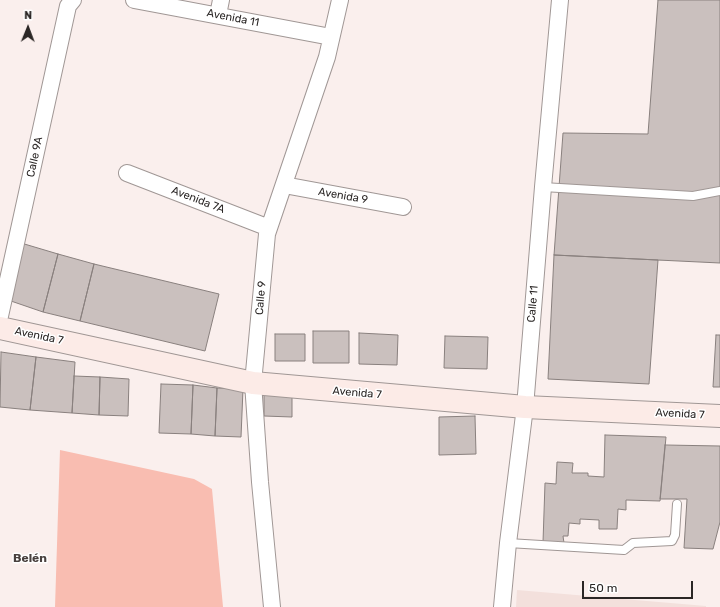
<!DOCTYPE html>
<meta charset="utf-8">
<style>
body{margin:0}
#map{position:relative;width:720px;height:607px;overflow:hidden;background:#faefed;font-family:Rubik,sans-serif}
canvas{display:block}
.north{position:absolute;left:8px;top:8px;width:40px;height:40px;-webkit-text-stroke:3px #fff;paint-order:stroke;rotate:1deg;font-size:11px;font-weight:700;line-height:16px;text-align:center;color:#2a2625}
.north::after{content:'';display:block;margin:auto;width:14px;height:18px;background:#2a2625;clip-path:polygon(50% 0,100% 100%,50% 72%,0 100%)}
.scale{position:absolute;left:582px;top:581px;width:111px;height:18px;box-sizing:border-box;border:2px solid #2a2625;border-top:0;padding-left:5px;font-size:12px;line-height:14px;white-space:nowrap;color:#2a2625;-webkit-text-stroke:3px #fff;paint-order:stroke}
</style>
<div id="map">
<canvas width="720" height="607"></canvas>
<div class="north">N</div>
<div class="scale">50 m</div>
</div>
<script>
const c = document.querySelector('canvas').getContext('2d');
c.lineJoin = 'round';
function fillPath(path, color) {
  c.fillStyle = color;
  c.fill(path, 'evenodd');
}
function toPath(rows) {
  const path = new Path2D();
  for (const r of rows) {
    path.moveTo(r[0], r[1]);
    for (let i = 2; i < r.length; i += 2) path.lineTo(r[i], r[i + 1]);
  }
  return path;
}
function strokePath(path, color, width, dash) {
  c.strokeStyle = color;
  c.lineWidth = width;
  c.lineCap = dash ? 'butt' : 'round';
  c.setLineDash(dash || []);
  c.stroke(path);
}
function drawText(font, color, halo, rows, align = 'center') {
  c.font = font + ' Rubik,sans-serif';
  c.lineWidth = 3;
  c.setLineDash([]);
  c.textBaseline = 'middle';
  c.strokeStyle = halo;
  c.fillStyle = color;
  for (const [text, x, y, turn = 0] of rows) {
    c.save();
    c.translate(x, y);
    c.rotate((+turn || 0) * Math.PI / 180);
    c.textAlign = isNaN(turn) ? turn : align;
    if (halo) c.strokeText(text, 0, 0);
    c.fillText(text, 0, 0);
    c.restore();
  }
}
fillPath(toPath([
 [517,590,706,606,706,607,516,607]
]), '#f3e0dc');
fillPath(toPath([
 [60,450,194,479,212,489,223,607,55,607]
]), '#f9bdb1');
const building = toPath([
 [658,0,720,0,720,263,554,255,563,133,648,134,658,0],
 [21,243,58,254,43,312,8,300,21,243],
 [58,254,94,264,80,321,43,312,58,254],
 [554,255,658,260,649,384,548,379,554,255],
 [94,264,219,294,205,351,80,321,94,264],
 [313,331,349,331,349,363,313,363,313,331],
 [359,333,398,335,397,365,359,364,359,333],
 [275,334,305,334,305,361,275,361,275,334],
 [716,335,720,335,720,387,713,387,716,335],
 [445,336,488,337,487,369,444,368,445,336],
 [1,352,36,357,30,410,0,407,1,352],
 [36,357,75,362,72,413,30,410,36,357],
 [74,376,100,377,99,415,72,413,74,376],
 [100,377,129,379,128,416,99,415,100,377],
 [161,384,193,385,191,434,159,433,161,384],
 [193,385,217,388,215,436,191,434,193,385],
 [217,388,243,389,241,437,215,436,217,388],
 [264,395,292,396,292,417,264,416,264,395],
 [475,416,476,454,439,455,439,417,475,416],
 [605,435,666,437,660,501,626,500,626,510,618,509,617,529,599,529,599,520,580,519,580,524,569,523,568,536,563,536,564,543,543,542,545,483,556,484,557,462,573,463,572,473,588,473,588,476,604,477,605,435],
 [665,445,720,446,720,522,713,549,684,548,687,499,660,499,665,445]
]);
fillPath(building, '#cac0be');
strokePath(building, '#89807e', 1);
const lane = toPath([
 [543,187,693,196,720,191],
 [508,543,624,550,633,543,672,541,675,535,677,504]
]);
const street = toPath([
 [134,0,331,37],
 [218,15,221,0],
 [127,173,269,228],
 [284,185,403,207],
 [0,316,68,6,73,0],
 [272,607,260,482,253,383,267,234,327,57,340,0],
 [502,607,508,543,525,407,543,187,560,0]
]);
const secondary = toPath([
 [0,328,253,383,525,407,720,416]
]);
strokePath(lane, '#a09795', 10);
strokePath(street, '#a09795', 18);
strokePath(secondary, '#a09795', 24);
strokePath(lane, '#fff', 8);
strokePath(street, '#fff', 16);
strokePath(secondary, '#fcebe7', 22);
drawText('11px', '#2a2625', '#fff', [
 ["Avenida 11",233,18,11],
 ["Calle 9A",35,157,-78],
 ["Avenida 9",343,196,10],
 ["Avenida 7A",198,200,21],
 ["Calle 9",261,298,-85],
 ["Calle 11",533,304,-85],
 ["Avenida 7",39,336,12],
 ["Avenida 7",357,393,5],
 ["Avenida 7",680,414,3]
]);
drawText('bold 12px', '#49413f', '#fff', [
 ["Belén",30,559]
]);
</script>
